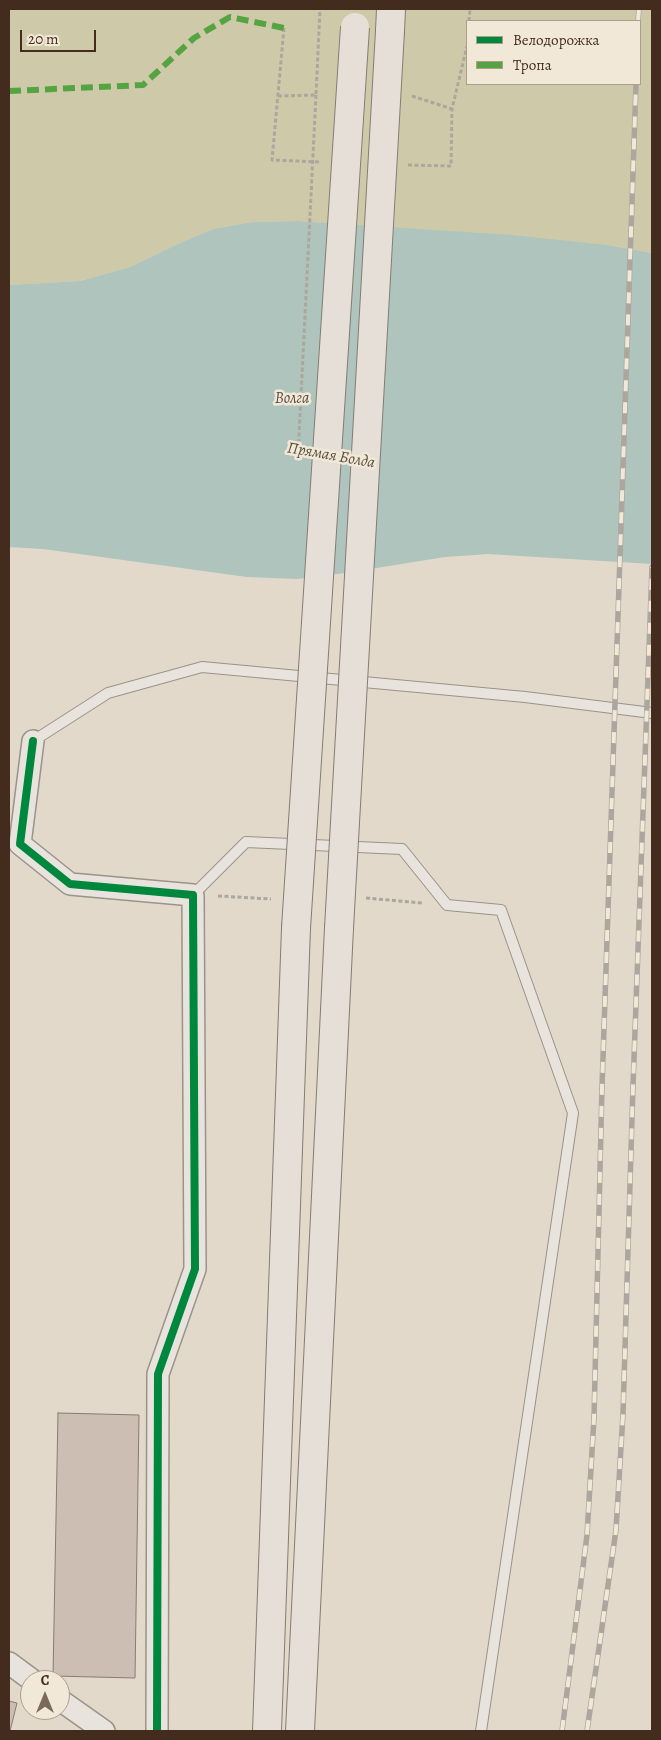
<!DOCTYPE html>
<meta charset="utf-8">
<style>
body{margin:0}
#map{position:relative;width:661px;height:1740px;overflow:hidden;background:#e2d9cb;font-family:Alegreya,serif}
canvas{display:block}
.frame{position:absolute;inset:0;border:10px solid #432c1d;pointer-events:none}
.legend{position:absolute;left:466px;top:20px;width:175px;height:65px;box-sizing:border-box;background:#f2e8d7;border:1px solid #ac9d8d;margin:0;padding:6px 9px;list-style:none;font-size:15px;color:#432c1d}
.legend li{display:flex;align-items:center;gap:10px;height:25px}
.legend b{width:25px;border:1px solid #ac9d8d}
.north{position:absolute;left:20px;top:1670px;width:50px;height:50px;box-sizing:border-box;background:#f2e8d7;border:1px solid #ac9d8d;border-radius:50%;rotate:0deg;font-size:14px;font-weight:700;line-height:20px;text-align:center;color:#432c1d}
.north::after{content:'';display:block;margin:auto;width:18px;height:22px;background:#7b695a;clip-path:polygon(50% 0,100% 100%,50% 72%,0 100%)}
.scale{position:absolute;left:20px;top:30px;width:76px;height:22px;box-sizing:border-box;border:2px solid #432c1d;border-top:0;padding-left:6px;font-size:15px;line-height:18px;white-space:nowrap;color:#432c1d;-webkit-text-stroke:4px #f2e8d7;paint-order:stroke}
</style>
<div id="map">
<canvas width="661" height="1740"></canvas>
<div class="frame"></div>
<ul class="legend">
<li><b style="height:6px;background:#00873e"></b>Велодорожка</li>
<li><b style="height:6px;background:#55a441"></b>Тропа</li>
</ul>
<div class="north">С</div>
<div class="scale">20 m</div>
</div>
<script>
const c = document.querySelector('canvas').getContext('2d');
c.lineJoin = 'round';
function fillPath(path, color) {
  c.fillStyle = color;
  c.fill(path, 'evenodd');
}
function toPath(rows) {
  const path = new Path2D();
  for (const r of rows) {
    path.moveTo(r[0], r[1]);
    for (let i = 2; i < r.length; i += 2) path.lineTo(r[i], r[i + 1]);
  }
  return path;
}
function strokePath(path, color, width, dash) {
  c.strokeStyle = color;
  c.lineWidth = width;
  c.lineCap = dash ? 'butt' : 'round';
  c.setLineDash(dash || []);
  c.stroke(path);
}
function drawText(font, color, halo, rows, align = 'center') {
  c.font = font + ' Alegreya,serif';
  c.lineWidth = 5;
  c.setLineDash([]);
  c.textBaseline = 'middle';
  c.strokeStyle = halo;
  c.fillStyle = color;
  for (const [text, x, y, turn = 0] of rows) {
    c.save();
    c.translate(x, y);
    c.rotate((+turn || 0) * Math.PI / 180);
    c.textAlign = isNaN(turn) ? turn : align;
    if (halo) c.strokeText(text, 0, 0);
    c.fillText(text, 0, 0);
    c.restore();
  }
}
fillPath(toPath([
 [9,9,652,9,652,253,608,245,297,221,252,222,213,229,182,242,130,267,80,281,9,285],
 [467,21,640,21,640,84,467,84]
]), '#cecaa9');
fillPath(toPath([
 [297,221,511,235,608,245,652,253,652,564,488,554,445,557,345,573,297,579,247,577,43,549,9,547,9,285,80,281,130,267,182,242,213,229,252,222]
]), '#aec4bc');
const building = toPath([
 [58,1413,139,1415,135,1678,53,1676,58,1413],
 [9,1701,17,1703,10,1731,9,1731,9,1701]
]);
fillPath(building, '#cdbeb3');
strokePath(building, '#847c72', 1);
const lane = toPath([
 [33,741,108,693,202,667,525,697,652,713],
 [193,895,246,842,402,849,447,905,501,910,573,1113,481,1731]
]);
const street = toPath([
 [33,741,20,844,70,884,193,895,195,1269,158,1374,157,1731],
 [9,1663,32,1680],
 [60,1700,104,1731]
]);
const highway = toPath([
 [390,31,391,9],
 [267,1731,296,928],
 [300,1731,339,928]
]);
strokePath(lane, '#9a9389', 12);
strokePath(street, '#9a9389', 24);
strokePath(highway, '#847c72', 30);
strokePath(toPath([
 [469,21,470,9],
 [284,28,272,160,321,162],
 [278,96,316,95,320,9],
 [412,96,452,109],
 [408,165,451,166,452,109,467,46],
 [218,896,271,899],
 [366,898,422,903]
]), '#aca69f', 3, [4, 2.5]);
strokePath(lane, '#e8e4dd', 10);
strokePath(street, '#e8e4dd', 21);
strokePath(highway, '#e5dfd7', 28);
const rail = toPath([
 [638,21,639,9],
 [562,1731,587,1535,594,1418,602,1087,636,84],
 [587,1731,616,1530,623,1414,633,1086,652,567]
]);
strokePath(rail, '#aca69f', 5.5);
strokePath(rail, '#f2e8d7', 4, [11]);
const highwayBridge = toPath([
 [296,928,355,27],
 [339,928,390,31]
]);
strokePath(highwayBridge, '#847c72', 30, []);
strokePath(toPath([
 [298,456,316,95]
]), '#aca69f', 3, [4, 2.5]);
strokePath(highwayBridge, '#e5dfd7', 28);
strokePath(toPath([
 [9,91,143,85,194,38,230,17,284,28]
]), '#55a441', 6, [12, 6]);
strokePath(toPath([
 [33,741,20,844,70,884,193,895,195,1269,158,1374,157,1731]
]), '#00873e', 8);
drawText('italic 16px', '#585043', '#f2e8d7', [
 ["Волга",292,399],
 ["Прямая Болда",331,456,10]
]);
</script>
